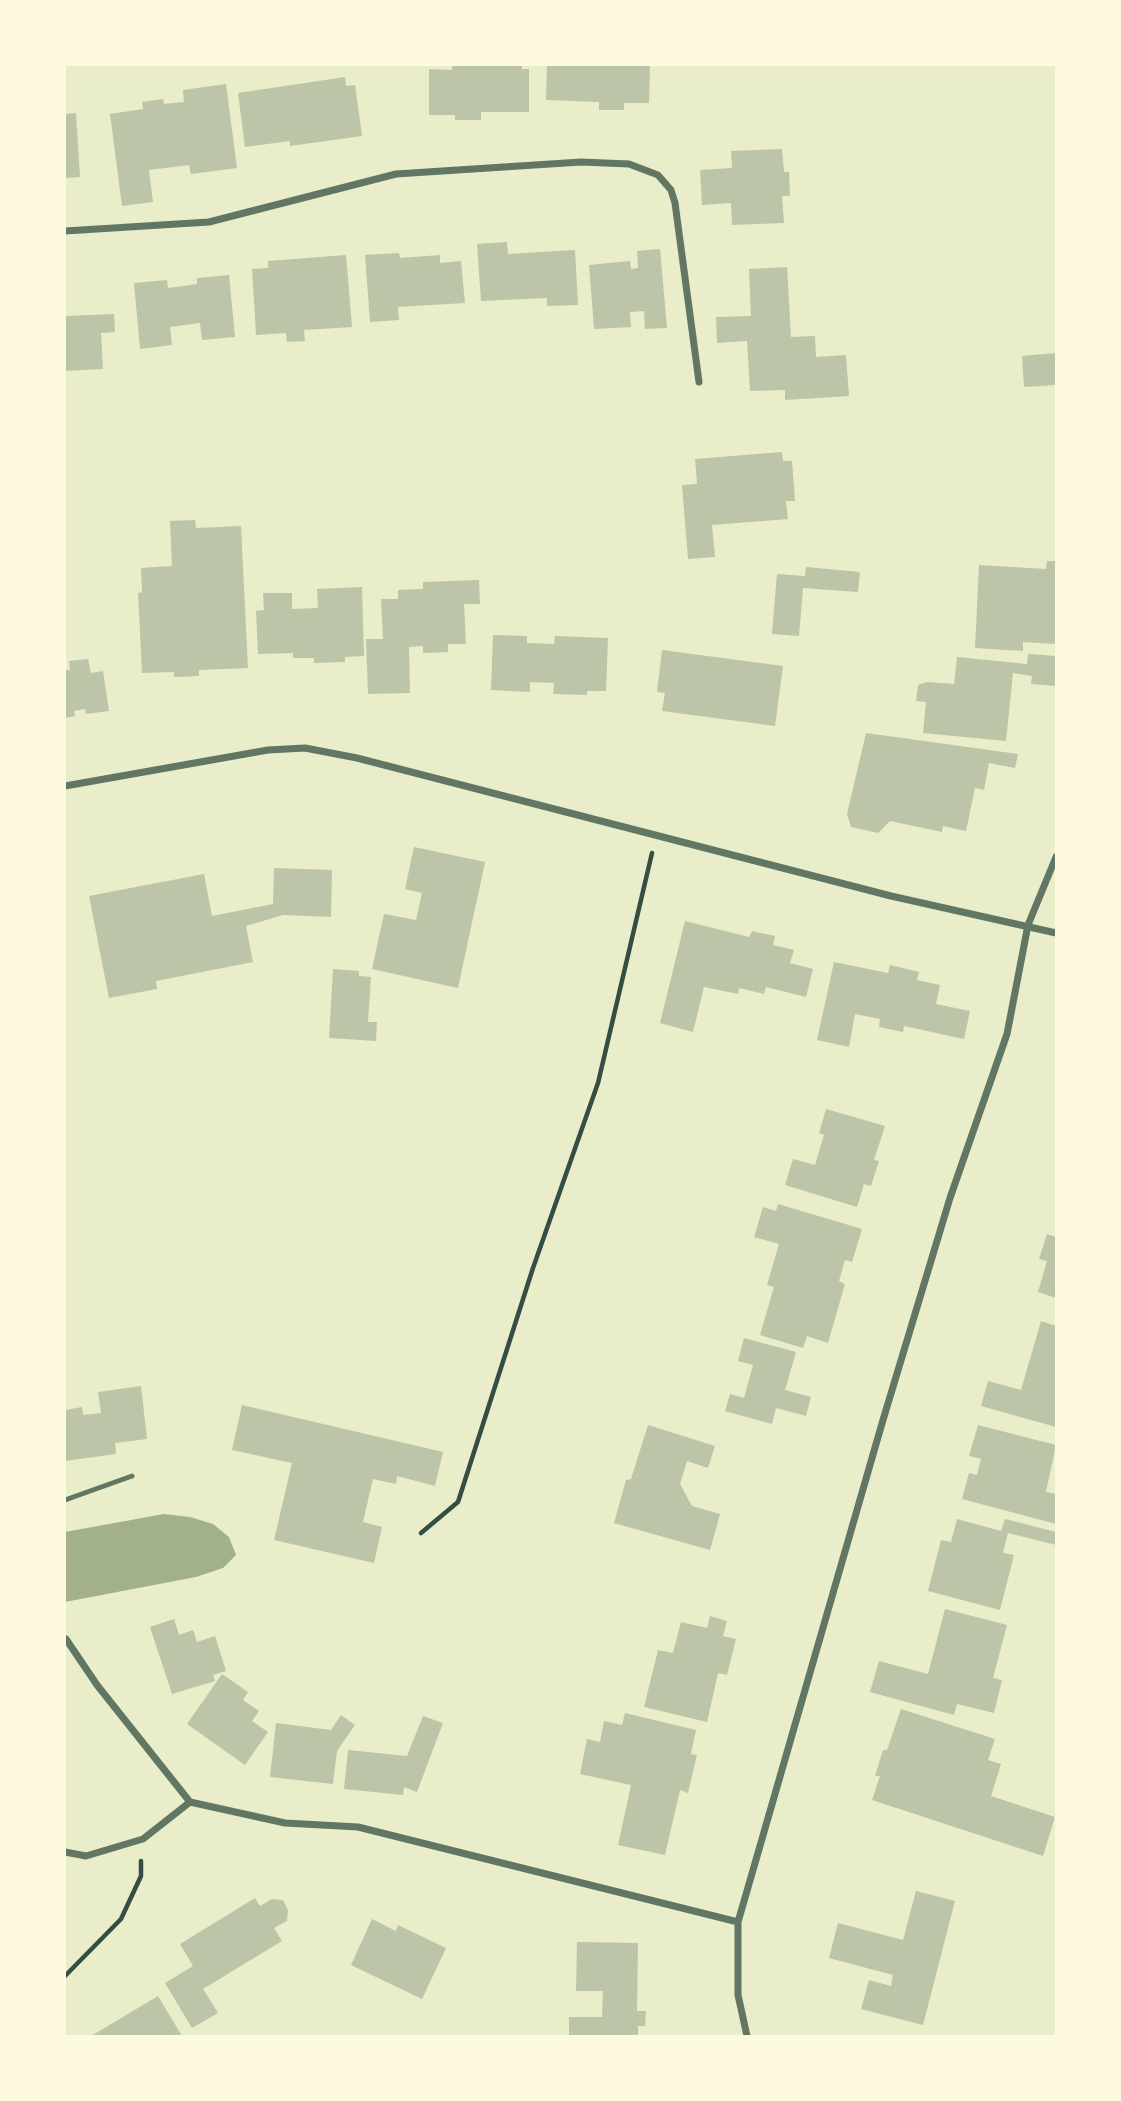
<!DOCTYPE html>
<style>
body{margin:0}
#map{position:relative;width:1121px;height:2101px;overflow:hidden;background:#e9edc9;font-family:Cabin,sans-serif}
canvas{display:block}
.frame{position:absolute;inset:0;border:66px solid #fefae0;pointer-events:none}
</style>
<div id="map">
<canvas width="1121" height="2101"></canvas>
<div class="frame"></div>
</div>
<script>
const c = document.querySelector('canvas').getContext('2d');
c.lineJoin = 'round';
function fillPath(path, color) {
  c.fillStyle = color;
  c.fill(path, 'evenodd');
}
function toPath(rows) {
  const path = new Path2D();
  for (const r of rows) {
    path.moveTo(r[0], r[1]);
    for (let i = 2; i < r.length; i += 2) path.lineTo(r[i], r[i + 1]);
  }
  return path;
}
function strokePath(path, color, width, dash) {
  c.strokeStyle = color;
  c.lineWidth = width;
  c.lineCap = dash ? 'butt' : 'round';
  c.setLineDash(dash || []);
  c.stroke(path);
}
fillPath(toPath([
 [164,1514,190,1517,213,1524,229,1537,236,1555,223,1568,196,1577,65,1602,65,1532]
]), '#a3b18a');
fillPath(toPath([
 [452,65,522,65,522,69,529,69,529,112,481,112,481,120,455,120,455,115,429,115,429,69,452,70],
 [547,65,650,65,649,103,624,103,624,110,599,110,599,102,546,100],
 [345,77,346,86,355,85,362,136,290,146,290,141,245,147,238,93],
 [226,84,237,168,191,174,189,165,149,170,153,202,122,206,110,114,143,109,142,102,163,99,164,104,184,102,183,90],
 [76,113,80,177,65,178,65,114],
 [782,149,784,172,789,172,790,196,782,196,784,223,732,225,731,203,702,205,700,170,732,168,731,151],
 [507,242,508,254,575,250,578,305,547,306,547,298,481,301,477,244],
 [660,249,667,328,645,329,644,311,630,312,631,327,594,329,589,265,630,261,631,269,638,268,637,251],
 [399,253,400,258,440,255,440,263,461,261,465,303,398,307,399,320,370,322,365,255],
 [346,255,352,327,304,330,305,341,287,342,286,333,256,335,252,269,268,268,268,261],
 [787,267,791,337,815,336,816,357,846,355,849,396,785,400,785,390,750,391,747,341,717,343,716,317,751,316,749,269],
 [229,275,235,337,202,340,200,323,170,327,172,345,140,349,134,283,167,280,168,288,197,284,197,278],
 [114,314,115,332,101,333,103,369,65,371,66,316],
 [1056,353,1056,385,1024,387,1022,356],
 [782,452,783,461,792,461,795,501,786,501,788,519,712,525,715,557,688,559,682,485,697,484,695,459],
 [195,520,196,528,241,526,248,668,199,670,199,676,174,677,174,672,142,673,138,593,142,592,141,568,172,566,170,521],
 [1047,561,1056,561,1056,644,1023,642,1023,651,975,648,979,565,1046,569],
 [806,567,860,572,858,592,803,588,799,636,772,634,777,574,805,576],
 [479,580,480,604,464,604,466,644,448,644,448,652,423,653,423,646,409,647,410,693,368,694,366,639,383,639,381,599,398,599,398,590,423,589,423,582],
 [362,587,364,656,345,657,345,662,314,663,314,658,293,658,293,653,258,654,256,611,264,610,263,593,292,593,292,609,318,608,317,589],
 [493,635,527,636,527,643,554,644,555,636,608,638,606,691,587,691,587,695,553,694,554,683,530,682,530,692,491,690],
 [662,650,783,666,775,726,662,711,665,693,657,692],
 [1028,654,1056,656,1056,686,1031,684,1032,676,1013,673,1006,741,923,733,926,702,916,701,918,685,927,682,954,684,957,657,1027,664],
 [88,659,91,673,103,671,109,711,86,714,85,709,74,711,75,716,65,718,65,670,70,670,69,661],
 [866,733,1018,754,1015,768,989,763,984,790,975,788,966,831,943,826,942,832,890,821,878,833,851,827,847,814],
 [414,847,485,862,458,988,372,969,384,914,416,920,422,893,405,889],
 [274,868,332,870,331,917,283,915,246,926,253,962,156,981,157,989,109,998,89,896,204,874,212,916,273,904],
 [685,921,749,937,752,931,775,936,773,945,794,950,790,963,813,969,806,997,766,987,764,994,739,988,738,994,704,987,693,1032,660,1023],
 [834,962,888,973,890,965,919,972,917,980,940,985,936,1004,970,1011,964,1039,904,1026,903,1032,879,1027,880,1019,855,1014,849,1047,817,1040],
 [333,969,359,971,359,976,371,977,368,1022,377,1022,376,1041,329,1038],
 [826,1109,885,1126,874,1160,879,1161,871,1186,864,1184,857,1207,785,1185,793,1159,815,1165,824,1135,819,1133],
 [778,1204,862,1229,852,1262,845,1260,839,1281,845,1284,828,1343,807,1336,803,1348,760,1335,774,1287,767,1285,779,1244,754,1237,763,1207,776,1211],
 [1047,1234,1056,1237,1056,1298,1038,1292,1047,1261,1039,1259],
 [1041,1321,1056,1326,1056,1427,981,1406,988,1381,1021,1390],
 [744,1338,796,1352,785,1390,811,1397,806,1416,776,1408,772,1424,725,1411,730,1394,744,1398,753,1365,738,1361],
 [141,1386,147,1439,115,1443,116,1454,65,1461,65,1410,82,1407,83,1415,101,1413,98,1392],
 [242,1405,443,1452,435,1486,397,1476,396,1484,373,1479,363,1522,382,1527,374,1563,274,1540,292,1463,232,1450],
 [648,1425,715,1446,708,1468,687,1461,680,1484,692,1506,720,1514,710,1550,614,1523,626,1480,631,1479],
 [978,1425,1056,1445,1046,1492,1056,1494,1056,1524,962,1499,969,1473,977,1475,981,1459,969,1456],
 [957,1519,1001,1531,1005,1519,1056,1532,1056,1545,1008,1533,1003,1553,1014,1555,1000,1610,928,1591,941,1540,951,1542],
 [945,1609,1007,1625,993,1678,1002,1680,994,1713,957,1704,954,1715,870,1692,879,1661,928,1674],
 [710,1616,727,1621,723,1636,736,1639,727,1675,718,1673,707,1722,644,1707,658,1650,673,1653,681,1622,707,1628],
 [174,1619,179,1635,193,1630,197,1642,215,1636,226,1671,213,1675,215,1681,172,1694,150,1627],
 [222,1674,248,1692,243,1700,259,1711,252,1721,268,1732,245,1765,187,1724],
 [901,1709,995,1739,988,1760,1001,1764,991,1796,1055,1817,1043,1856,872,1800,880,1776,875,1776,883,1750,887,1750],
 [625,1713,696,1730,691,1754,697,1755,688,1793,680,1790,665,1855,618,1845,631,1785,580,1774,587,1739,600,1742,604,1721,622,1725],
 [341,1715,355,1725,337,1751,333,1784,270,1777,276,1723,331,1730],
 [423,1716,443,1723,417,1792,404,1787,403,1795,344,1789,348,1750,407,1756],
 [916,1891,955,1901,923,2025,861,2009,869,1980,891,1986,893,1975,829,1958,838,1923,903,1940],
 [255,1898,260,1906,272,1899,283,1900,288,1910,287,1921,274,1928,282,1941,203,1989,218,2013,192,2028,165,1983,193,1966,180,1944],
 [372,1919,396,1931,398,1925,446,1948,422,1999,351,1965],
 [577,1942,638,1943,637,2011,646,2011,645,2026,638,2026,638,2036,569,2036,569,2017,602,2017,603,1991,576,1991],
 [158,1996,182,2036,91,2036]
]), '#bcc5a7');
strokePath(toPath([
 [421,1533,458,1502,533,1268,598,1083,652,853],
 [65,1976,121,1919,141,1876,141,1861]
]), '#344e41', 4.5);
strokePath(toPath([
 [65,1500,132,1476]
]), '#617663', 5);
strokePath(toPath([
 [65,231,209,222,396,174,581,162,629,164,658,175,671,190,675,203,699,382],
 [65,786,268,750,305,748,357,758,891,896,1056,933],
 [66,1639,97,1685,190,1802],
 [65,1852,86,1856,143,1839,190,1802,285,1823,358,1827,738,1922],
 [747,2036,738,1995,738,1922,883,1420,950,1198,1007,1034,1028,925,1056,857]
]), '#617663', 7);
</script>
